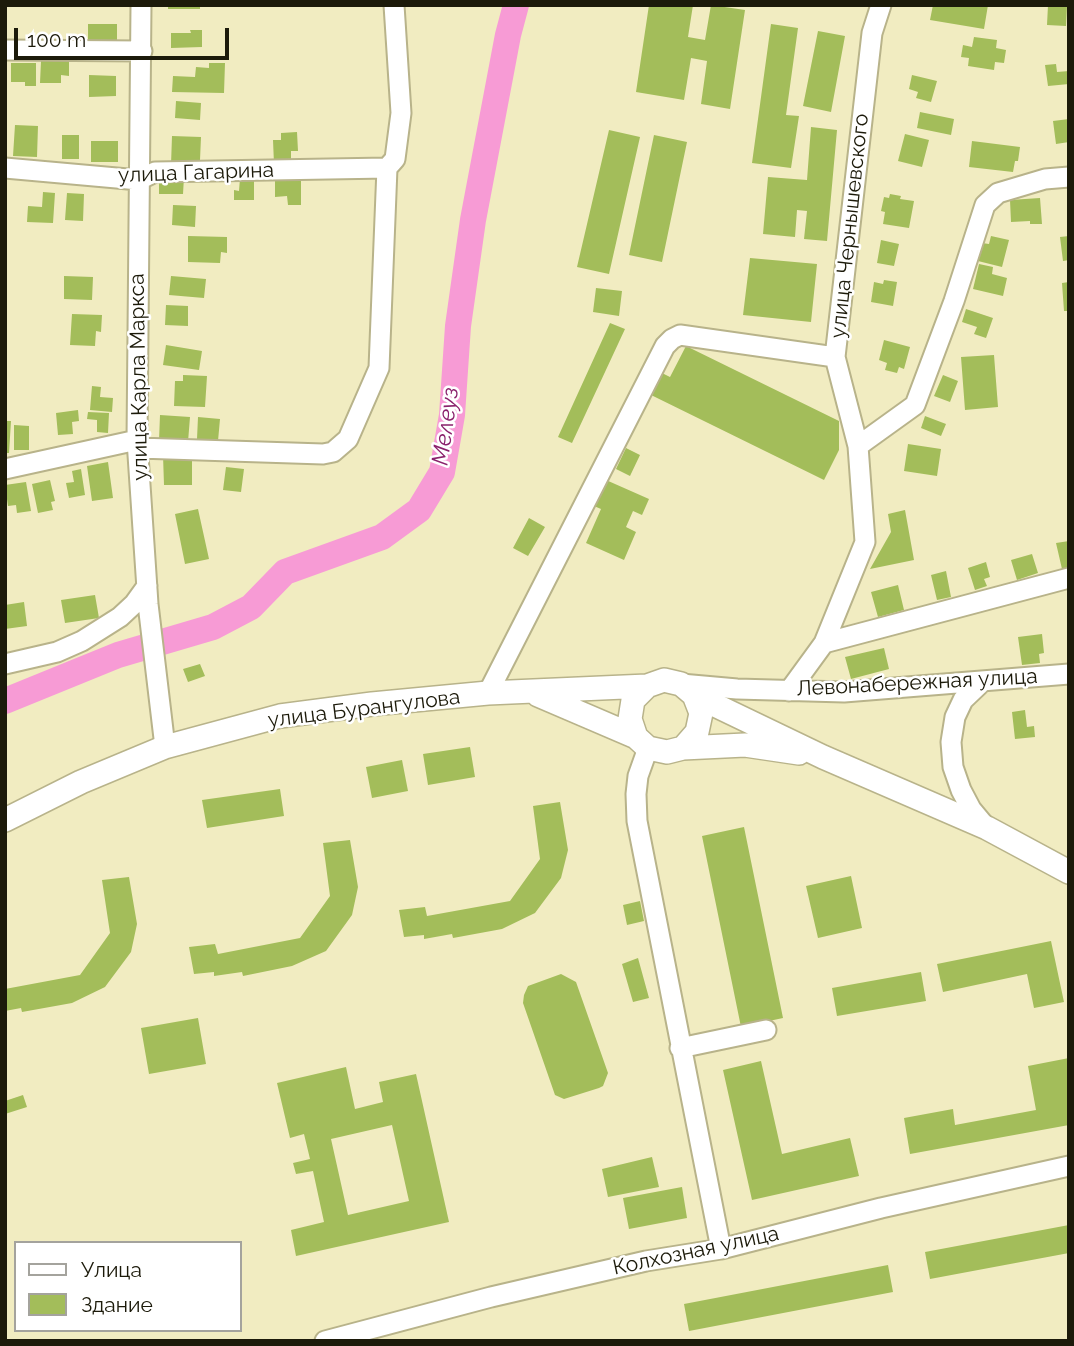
<!DOCTYPE html>
<meta charset="utf-8">
<style>
body{margin:0}
#map{position:relative;width:1074px;height:1346px;overflow:hidden;background:#f1ecc1;font-family:Raleway,sans-serif}
canvas{display:block}
.frame{position:absolute;inset:0;border:7px solid #1c1a0a;pointer-events:none}
.legend{position:absolute;left:14px;top:1241px;width:228px;height:91px;box-sizing:border-box;background:#fff;border:2px solid #a4a39d;margin:0;padding:9px 12px;list-style:none;font-size:21px;color:#1c1a0a}
.legend li{display:flex;align-items:center;gap:14px;height:35px}
.legend b{width:35px;border:2px solid #a4a39d}
.scale{position:absolute;left:14px;top:28px;width:215px;height:32px;box-sizing:border-box;border:4px solid #1c1a0a;border-top:0;padding-left:9px;font-size:21px;line-height:24px;white-space:nowrap;color:#1c1a0a;-webkit-text-stroke:5px #fff;paint-order:stroke}
</style>
<div id="map">
<canvas width="1074" height="1346"></canvas>
<div class="frame"></div>
<ul class="legend">
<li><b style="height:9px;background:#fff"></b>Улица</li>
<li><b style="height:19px;background:#a3bd5a"></b>Здание</li>
</ul>
<div class="scale">100 m</div>
</div>
<script>
const c = document.querySelector('canvas').getContext('2d');
c.lineJoin = 'round';
function toPath(rows) {
  const path = new Path2D();
  for (const r of rows) {
    path.moveTo(r[0], r[1]);
    for (let i = 2; i < r.length; i += 2) path.lineTo(r[i], r[i + 1]);
  }
  return path;
}
function strokePath(path, color, width, dash) {
  c.strokeStyle = color;
  c.lineWidth = width;
  c.lineCap = dash ? 'butt' : 'round';
  c.setLineDash(dash || []);
  c.stroke(path);
}
function fillPath(path, color) {
  c.fillStyle = color;
  c.fill(path, 'evenodd');
}
function drawText(font, color, halo, rows, align = 'center') {
  c.font = font + ' Raleway,sans-serif';
  c.lineWidth = 5;
  c.setLineDash([]);
  c.textBaseline = 'middle';
  c.strokeStyle = halo;
  c.fillStyle = color;
  for (const [text, x, y, turn = 0] of rows) {
    c.save();
    c.translate(x, y);
    c.rotate((+turn || 0) * Math.PI / 180);
    c.textAlign = isNaN(turn) ? turn : align;
    if (halo) c.strokeText(text, 0, 0);
    c.fillText(text, 0, 0);
    c.restore();
  }
}
strokePath(toPath([
 [5,701,118,655,213,627,251,607,285,572,382,537,419,510,442,472,452,415,458,326,473,220,508,35,516,5]
]), '#f79bd5', 26);
fillPath(toPath([
 [168,5,200,5,200,9,168,9],
 [649,5,693,5,688,37,705,40,711,5,745,10,730,109,701,104,707,61,691,58,684,100,636,92],
 [933,5,988,5,984,29,930,20],
 [1048,5,1067,6,1066,26,1047,25],
 [88,24,117,24,117,45,94,44,94,40,88,40],
 [771,24,798,28,786,115,799,116,791,168,752,163],
 [190,30,202,30,202,47,171,48,171,33,191,33],
 [818,31,845,36,831,112,803,106],
 [974,37,997,40,996,48,1006,50,1004,63,995,62,994,70,968,66,969,58,961,57,963,45,972,47],
 [41,61,69,61,69,76,61,75,61,83,40,83],
 [11,63,36,63,36,86,25,86,25,82,11,82],
 [209,63,225,63,224,93,172,92,173,76,195,77,196,67,209,68],
 [1056,64,1057,72,1069,71,1069,84,1048,86,1045,65],
 [89,75,116,76,116,96,89,97],
 [912,75,937,81,931,102,916,98,918,92,909,89],
 [176,101,201,103,200,120,175,118],
 [920,112,954,119,951,135,917,128],
 [1069,119,1069,142,1056,144,1053,121],
 [15,125,38,126,37,157,13,156],
 [811,127,837,130,827,241,804,239,807,211,797,210,795,237,763,234,768,177,807,180],
 [609,130,640,137,609,274,577,267],
 [297,132,298,151,291,151,291,163,274,164,273,140,281,140,281,133],
 [905,134,929,140,922,167,898,161],
 [62,135,79,135,79,159,62,159],
 [654,135,687,142,662,262,629,255],
 [172,136,201,137,200,160,187,160,186,166,171,165],
 [91,141,118,141,118,162,91,162],
 [972,141,1020,147,1018,161,1015,161,1013,172,969,167],
 [159,176,184,177,183,194,159,194],
 [240,178,254,178,254,200,234,200,234,190,239,191],
 [275,179,301,179,301,205,288,205,287,196,275,197],
 [43,192,55,193,53,223,27,222,28,206,42,207],
 [67,193,84,194,83,221,65,220],
 [890,194,901,196,900,199,914,201,909,228,883,224,885,212,881,211,884,197,889,198],
 [1040,198,1042,224,1030,224,1030,221,1011,222,1010,200],
 [173,205,196,206,195,227,172,225],
 [188,236,227,237,227,253,221,252,220,263,188,262],
 [991,236,1009,240,1002,267,978,261,982,243,989,244],
 [1069,236,1069,260,1063,261,1060,237],
 [881,240,899,244,894,266,877,263],
 [750,258,817,264,811,322,743,315],
 [979,264,993,267,992,274,1007,278,1003,296,973,289],
 [64,276,93,277,92,300,64,299],
 [171,276,206,279,204,298,169,295],
 [884,280,897,282,893,306,871,302,874,282,883,284],
 [1069,282,1069,311,1064,311,1062,283],
 [596,288,622,291,619,316,593,312],
 [166,305,188,306,188,326,165,325],
 [966,309,993,318,986,338,974,334,977,327,962,322],
 [72,314,102,315,101,332,96,331,95,346,70,345],
 [610,323,625,329,572,443,558,437],
 [884,340,910,347,904,369,899,367,897,373,885,370,887,363,879,360],
 [166,345,202,351,199,370,163,365],
 [686,346,839,421,839,450,824,480,649,394,660,372,670,377],
 [994,355,998,407,965,410,961,357],
 [183,375,207,376,205,407,174,406,175,381,183,381],
 [943,375,958,381,950,402,934,396],
 [92,386,101,387,100,397,113,398,112,412,90,410],
 [78,410,79,421,72,422,73,434,58,435,56,413],
 [88,412,109,413,108,433,97,432,97,420,87,419],
 [160,415,190,417,188,442,159,441],
 [925,416,946,424,941,436,921,428],
 [198,417,220,419,218,441,197,439],
 [5,421,11,421,9,453,5,453],
 [14,425,29,426,29,450,14,450],
 [908,444,941,449,937,476,904,471],
 [626,448,640,455,630,476,616,469],
 [163,455,192,455,192,485,164,485],
 [108,462,113,498,92,501,87,466],
 [226,467,244,469,241,492,223,490],
 [81,469,85,495,69,498,66,483,74,482,72,471],
 [50,480,55,501,51,502,53,510,38,513,32,484],
 [606,480,649,499,642,515,633,511,626,527,636,532,624,560,586,543,601,509,594,506],
 [26,482,31,511,17,513,16,505,8,506,5,485],
 [198,509,209,559,185,564,175,514],
 [905,510,914,560,870,569,891,532,888,514],
 [529,518,545,527,528,556,513,548],
 [1069,541,1069,568,1062,569,1056,543],
 [1032,554,1038,573,1017,580,1011,560],
 [986,562,990,577,984,579,987,586,975,590,968,568],
 [946,571,951,597,937,600,931,575],
 [898,585,904,610,878,617,871,592],
 [95,595,99,618,65,623,61,600],
 [24,602,27,626,5,629,5,605],
 [1042,634,1044,653,1039,654,1040,663,1022,665,1018,637],
 [884,648,889,669,851,679,845,657],
 [200,664,205,676,188,682,183,669],
 [1025,710,1027,727,1034,726,1035,737,1015,739,1012,712],
 [470,747,475,777,428,785,423,754],
 [402,760,408,791,372,798,366,767],
 [280,789,284,816,207,828,202,800],
 [560,802,568,850,561,878,535,913,502,929,453,938,452,934,424,939,424,935,404,937,399,910,425,907,427,916,510,901,540,859,533,806],
 [744,827,783,1018,741,1027,702,836],
 [350,840,358,887,352,915,326,951,292,966,243,976,242,972,214,976,214,972,194,974,189,947,215,944,218,954,300,938,330,896,323,843],
 [851,876,862,928,818,938,806,886],
 [129,877,137,924,131,952,105,987,72,1003,22,1012,21,1008,5,1011,5,989,80,975,110,933,102,880],
 [640,901,644,921,627,925,623,905],
 [1051,941,1064,1002,1034,1008,1027,974,943,992,937,964],
 [638,958,649,998,633,1002,622,964],
 [921,972,926,1001,837,1016,832,988],
 [561,974,576,982,608,1073,603,1086,599,1088,564,1099,555,1095,523,1003,524,995,528,986],
 [198,1018,206,1064,149,1074,141,1028],
 [1069,1058,1069,1125,910,1154,904,1118,953,1109,955,1125,1036,1110,1028,1066],
 [761,1061,782,1154,850,1138,859,1176,752,1200,723,1070],
 [346,1067,355,1109,383,1102,379,1082,416,1074,449,1222,296,1256,291,1230,324,1222,313,1171,296,1174,293,1163,310,1159,304,1134,290,1138,277,1083],
 [392,1125,409,1201,348,1215,331,1139],
 [23,1095,27,1107,5,1114,5,1101],
 [652,1157,659,1187,608,1197,602,1169],
 [682,1187,687,1218,629,1229,623,1198],
 [1069,1225,1069,1253,930,1279,925,1252],
 [888,1265,893,1292,689,1331,684,1304]
]), '#a3bd5a');
const minor = toPath([
 [141,5,137,440,148,604,165,747],
 [5,50,142,51],
 [5,168,139,180,155,172,387,168],
 [387,168,395,159,401,113,394,5],
 [858,446,915,405,954,301,985,205,998,193,1045,179,1069,177],
 [138,448,323,454,333,452,348,439,379,368,387,168],
 [5,469,137,440],
 [824,643,1069,578],
 [5,664,57,652,82,641,120,617,134,604,147,586],
 [983,681,963,700,955,717,951,742,953,767,961,790,971,809,986,827],
 [681,684,737,689,844,692,1069,674],
 [789,691,824,643,865,542,858,446,835,357,872,33,881,5],
 [488,693,665,346,672,339,680,335,835,357],
 [648,748,638,776,636,794,637,821,721,1249],
 [680,1048,766,1030],
 [325,1341,491,1297,646,1261,721,1249,881,1208,1069,1166]
]);
const major = toPath([
 [538,695,636,737],
 [694,695,823,757,987,828,1069,872],
 [683,748,697,732,701,713,694,695,681,684,664,680,647,686,633,700,630,719,636,737,648,748,667,752,683,748,745,745,799,753],
 [5,820,81,782,165,747,280,716,372,704,488,693,647,686]
]);
strokePath(minor, '#b8b38a', 23);
strokePath(major, '#b8b38a', 26);
strokePath(minor, '#fff', 19);
strokePath(major, '#fff', 23);
drawText('21px', '#1c1a0a', '#fff', [
 ["улица Гагарина",196,173,-2],
 ["улица Чернышевского",850,226,-84],
 ["улица Карла Маркса",139,377,-91],
 ["Левонабережная улица",917,683,-3],
 ["улица Бурангулова",364,709,-7],
 ["Колхозная улица",696,1251,-12]
]);
drawText('italic 23px', '#8a216c', '#fff', [
 ["Мелеуз",446,426,-82]
]);
</script>
